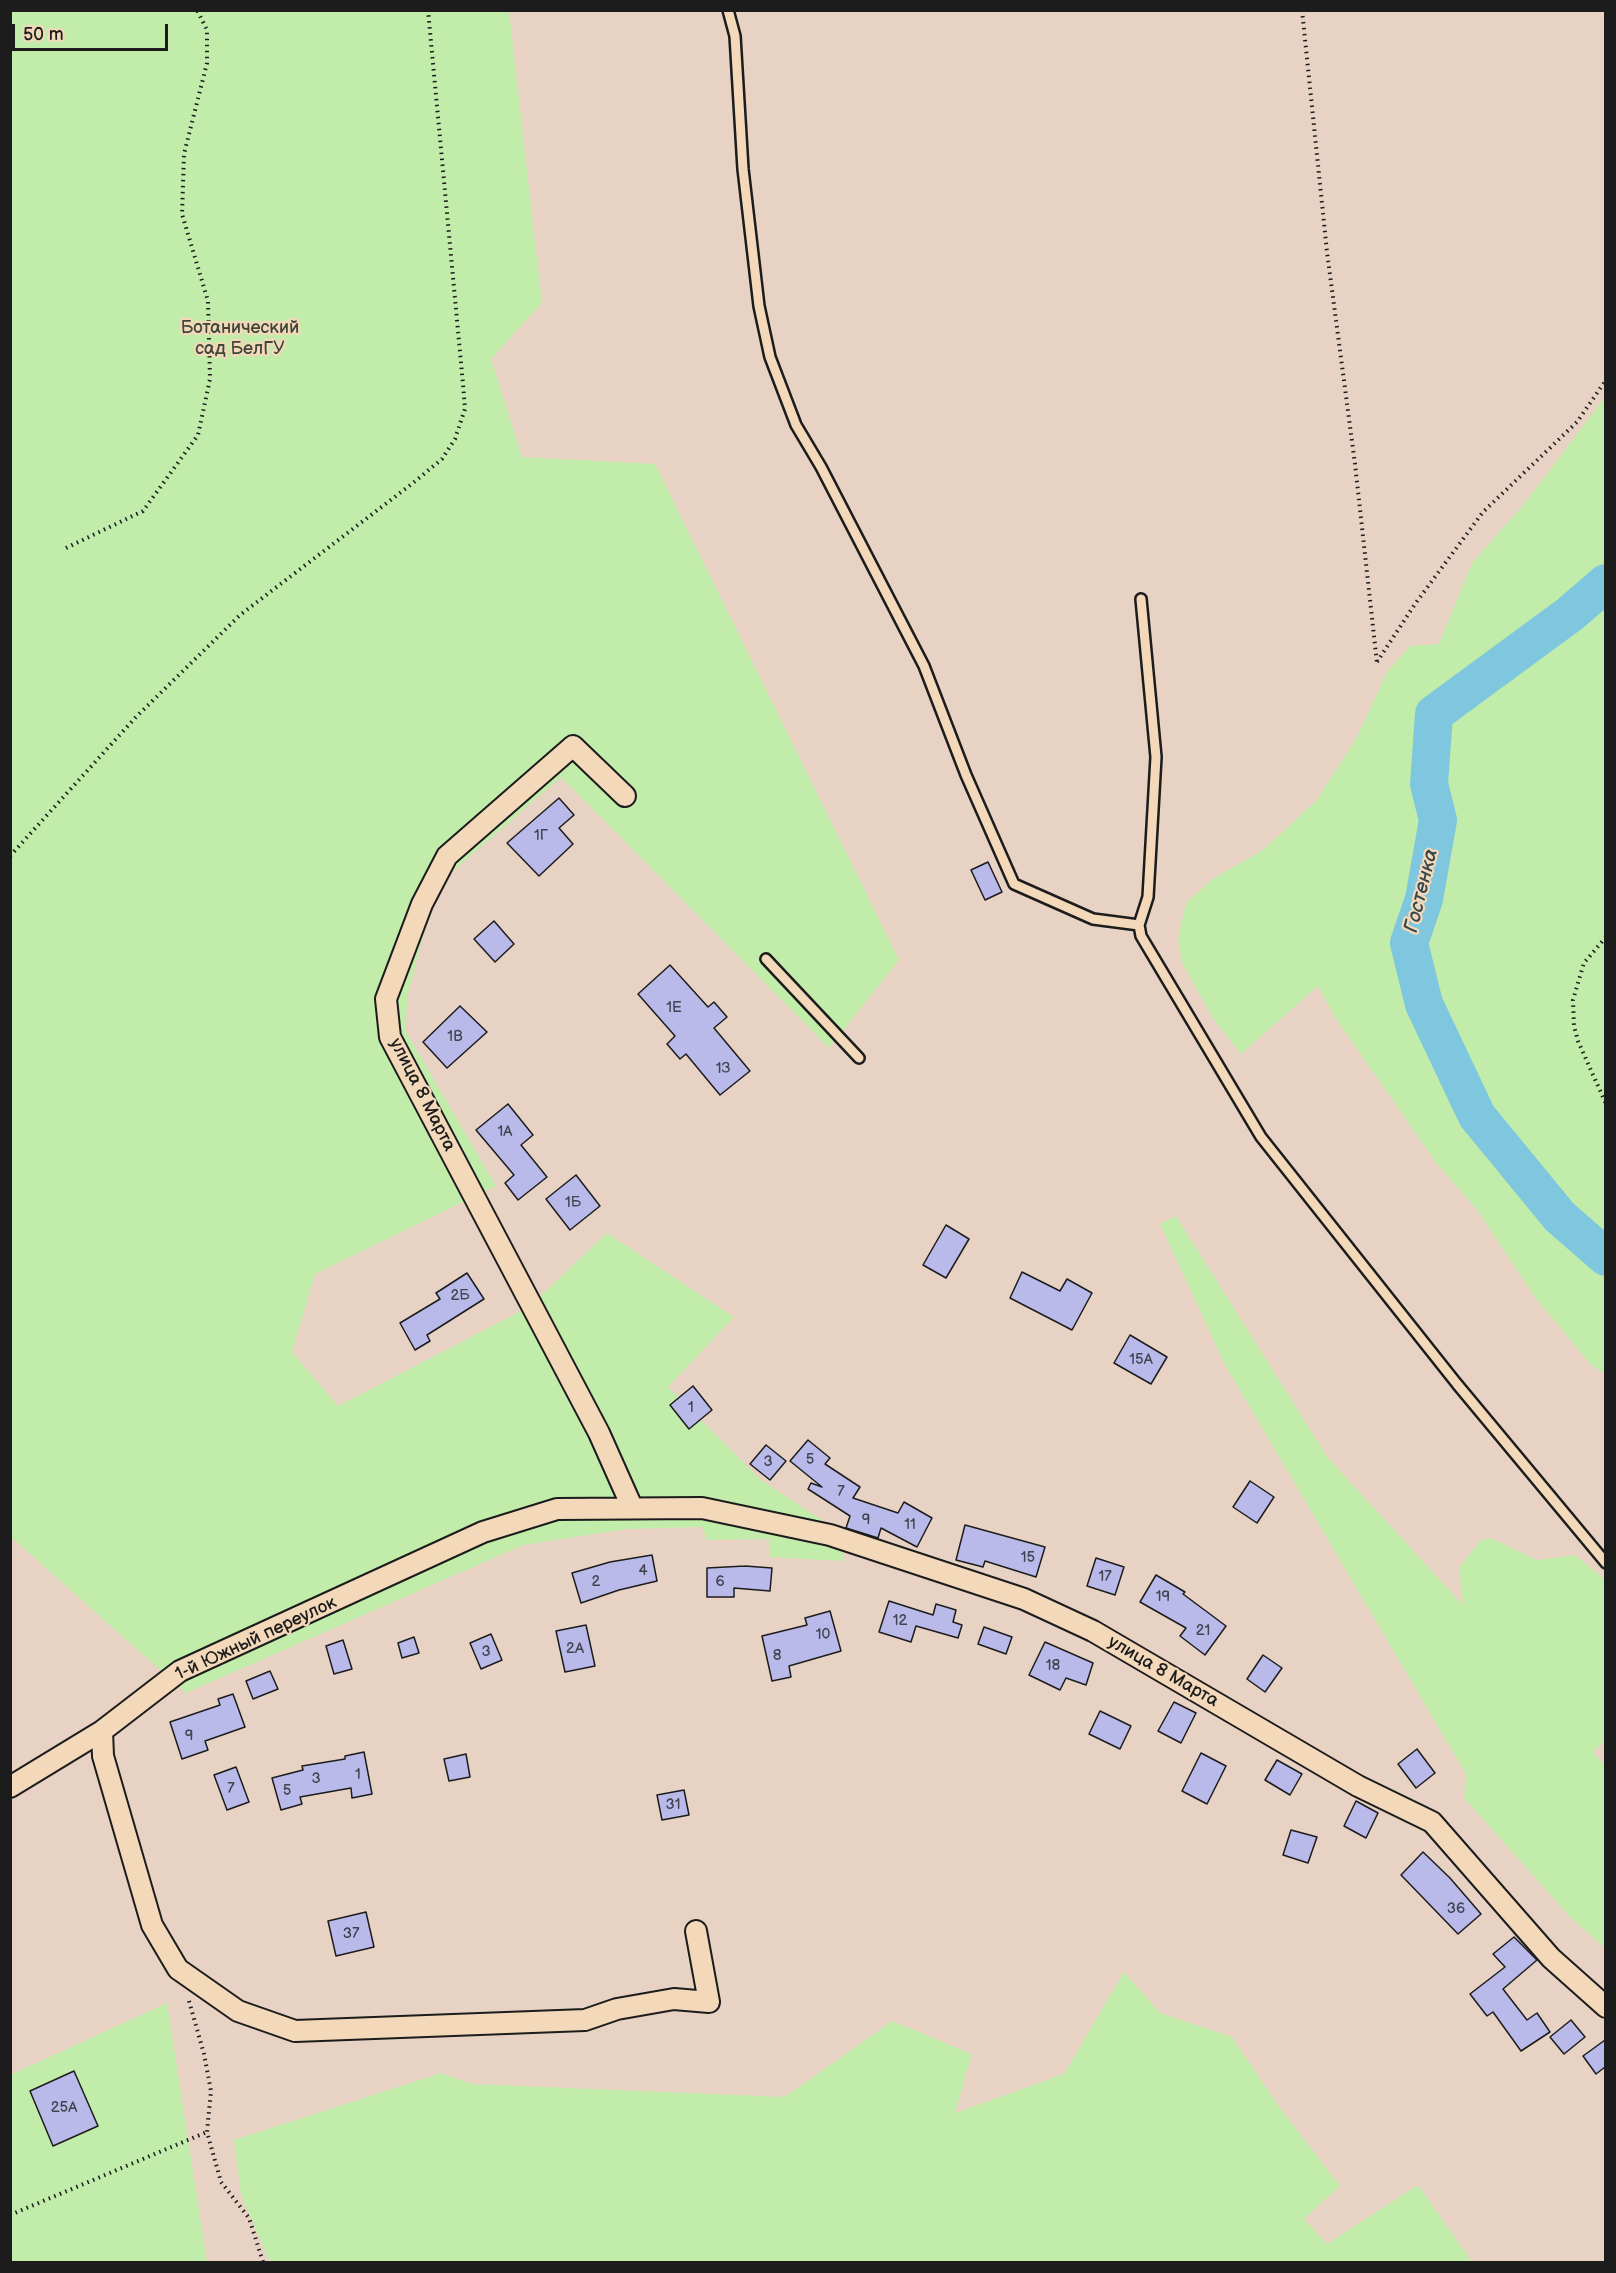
<!DOCTYPE html>
<meta charset="utf-8">
<style>
body{margin:0}
#map{position:relative;width:1616px;height:2273px;overflow:hidden;background:#e7d2c4;font-family:"Balsamiq Sans",sans-serif}
canvas{display:block}
.frame{position:absolute;inset:0;border:12px solid #1c1c1c;pointer-events:none}
.scale{position:absolute;left:12px;top:24px;width:156px;height:27px;box-sizing:border-box;border:3px solid #1c1c1c;border-top:0;padding-left:8px;font-size:18px;line-height:21px;white-space:nowrap;color:#1c1c1c;-webkit-text-stroke:4px #f3d8ba;paint-order:stroke}
</style>
<div id="map">
<canvas width="1616" height="2273"></canvas>
<div class="frame"></div>
<div class="scale">50 m</div>
</div>
<script>
const c = document.querySelector('canvas').getContext('2d');
c.lineJoin = 'round';
function fillPath(path, color) {
  c.fillStyle = color;
  c.fill(path, 'evenodd');
}
function toPath(rows) {
  const path = new Path2D();
  for (const r of rows) {
    path.moveTo(r[0], r[1]);
    for (let i = 2; i < r.length; i += 2) path.lineTo(r[i], r[i + 1]);
  }
  return path;
}
function strokePath(path, color, width, dash) {
  c.strokeStyle = color;
  c.lineWidth = width;
  c.lineCap = dash ? 'butt' : 'round';
  c.setLineDash(dash || []);
  c.stroke(path);
}
function drawText(font, color, halo, rows, align = 'center') {
  c.font = font + ' "Balsamiq Sans",sans-serif';
  c.lineWidth = 4.5;
  c.setLineDash([]);
  c.textBaseline = 'middle';
  c.strokeStyle = halo;
  c.fillStyle = color;
  for (const [text, x, y, turn = 0] of rows) {
    c.save();
    c.translate(x, y);
    c.rotate((+turn || 0) * Math.PI / 180);
    c.textAlign = isNaN(turn) ? turn : align;
    if (halo) c.strokeText(text, 0, 0);
    c.fillText(text, 0, 0);
    c.restore();
  }
}
fillPath(toPath([
 [10,11,509,11,542,303,491,359,522,457,655,464,899,960,829,1048,561,777,436,886,408,994,405,1030,496,1186,315,1274,292,1352,338,1406,529,1307,607,1233,734,1317,668,1387,761,1480,841,1533,844,1561,770,1557,769,1539,706,1540,703,1527,627,1529,523,1545,186,1693,11,1537],
 [1605,397,1605,1374,1590,1364,1534,1296,1477,1210,1437,1164,1334,1016,1318,986,1241,1054,1212,1017,1182,962,1178,938,1186,903,1211,880,1263,850,1316,801,1356,739,1387,672,1410,646,1439,644,1472,563,1524,504],
 [1176,1216,1328,1458,1463,1605,1459,1568,1480,1541,1491,1538,1537,1560,1575,1555,1605,1580,1605,1740,1593,1752,1605,1766,1605,1948,1572,1919,1464,1798,1466,1774,1225,1365,1160,1224],
 [1124,1972,1160,2013,1232,2037,1277,2104,1340,2186,1304,2219,1327,2244,1418,2185,1472,2262,270,2262,241,2195,234,2140,441,2073,472,2084,785,2097,892,2021,972,2054,955,2113,1064,2074],
 [167,2003,207,2262,11,2262,10,2075]
]), '#c1eca9');
strokePath(toPath([
 [1606,583,1570,614,1434,714,1429,784,1438,820,1424,899,1409,943,1424,1004,1477,1116,1560,1217,1606,1257]
]), '#7ec7de', 38);
const building = toPath([
 [559,798,574,815,559,828,573,844,539,876,507,843,559,798],
 [988,862,1002,892,985,900,971,870,988,862],
 [494,921,514,944,495,962,474,939,494,921],
 [670,965,708,1007,714,1002,727,1017,714,1028,750,1071,720,1095,686,1054,680,1059,667,1044,675,1036,638,994,670,965],
 [460,1006,487,1032,447,1068,423,1042,460,1006],
 [508,1104,533,1135,521,1145,547,1177,518,1200,505,1183,514,1175,476,1130,508,1104],
 [576,1175,600,1206,570,1230,546,1199,576,1175],
 [946,1225,969,1239,946,1278,923,1265,946,1225],
 [1022,1272,1060,1291,1067,1279,1092,1293,1072,1330,1010,1298,1022,1272],
 [467,1273,484,1299,427,1335,430,1341,415,1350,400,1323,440,1299,436,1293,467,1273],
 [1130,1335,1167,1357,1151,1384,1114,1363,1130,1335],
 [693,1386,712,1410,689,1429,670,1405,693,1386],
 [808,1440,830,1458,825,1464,860,1487,853,1498,898,1513,904,1502,932,1518,917,1547,881,1528,878,1538,846,1528,850,1516,808,1489,811,1483,822,1487,790,1461,808,1440],
 [766,1445,786,1461,770,1480,750,1464,766,1445],
 [1250,1481,1274,1497,1257,1523,1233,1507,1250,1481],
 [965,1525,1045,1547,1036,1577,985,1561,983,1567,956,1560,965,1525],
 [652,1555,657,1581,619,1590,581,1603,572,1573,610,1562,652,1555],
 [1096,1558,1124,1567,1115,1595,1087,1586,1096,1558],
 [745,1566,772,1568,770,1591,734,1588,734,1597,707,1597,707,1568,745,1566],
 [1156,1575,1185,1592,1183,1594,1226,1626,1205,1655,1180,1636,1186,1628,1140,1602,1156,1575],
 [889,1601,933,1615,936,1604,956,1610,953,1622,962,1625,958,1638,916,1626,911,1642,879,1632,889,1601],
 [830,1611,841,1651,789,1666,791,1677,772,1681,762,1636,807,1625,805,1618,830,1611],
 [586,1625,595,1666,565,1672,556,1631,586,1625],
 [984,1627,1012,1637,1006,1654,978,1644,984,1627],
 [491,1634,502,1660,481,1669,470,1643,491,1634],
 [414,1637,419,1653,402,1658,398,1643,414,1637],
 [343,1640,352,1669,334,1674,326,1646,343,1640],
 [1045,1642,1093,1663,1086,1685,1066,1678,1060,1690,1029,1675,1045,1642],
 [1263,1655,1282,1668,1265,1692,1247,1679,1263,1655],
 [270,1671,278,1689,253,1699,246,1681,270,1671],
 [233,1694,245,1727,205,1741,208,1750,182,1759,170,1722,220,1705,218,1699,233,1694],
 [1174,1702,1196,1713,1181,1743,1158,1731,1174,1702],
 [1100,1711,1131,1726,1120,1749,1089,1734,1100,1711],
 [1417,1749,1435,1773,1416,1788,1398,1764,1417,1749],
 [364,1752,372,1794,352,1798,351,1788,300,1797,302,1804,281,1810,272,1778,303,1770,302,1766,345,1759,345,1756,364,1752],
 [1201,1753,1226,1766,1207,1804,1182,1791,1201,1753],
 [466,1754,470,1777,449,1781,444,1759,466,1754],
 [1277,1760,1302,1774,1290,1795,1265,1780,1277,1760],
 [236,1767,249,1802,227,1810,214,1775,236,1767],
 [684,1790,689,1815,662,1820,657,1795,684,1790],
 [1356,1801,1378,1813,1366,1838,1344,1826,1356,1801],
 [1291,1830,1317,1837,1308,1863,1283,1855,1291,1830],
 [1423,1852,1450,1878,1481,1914,1458,1934,1401,1875,1423,1852],
 [366,1912,374,1947,336,1956,328,1921,366,1912],
 [1514,1937,1537,1960,1503,1989,1527,2020,1537,2013,1550,2032,1521,2051,1493,2012,1487,2016,1470,1994,1505,1967,1493,1954,1514,1937],
 [1571,2020,1585,2037,1564,2054,1550,2037,1571,2020],
 [1605,2040,1605,2067,1596,2074,1583,2056,1605,2040],
 [74,2071,98,2126,53,2146,30,2091,74,2071]
]);
fillPath(building, '#b9b9ea');
strokePath(building, '#1c1c1c', 1.5);
const service = toPath([
 [728,10,735,36,743,169,759,306,770,357,796,425,821,467,924,666,966,775,1014,884,1093,919,1139,925,1141,936,1261,1137,1457,1384,1606,1563],
 [1139,925,1148,897,1156,757,1141,599],
 [766,959,859,1058]
]);
const minor = toPath([
 [625,796,573,746,447,856,422,904,386,999,390,1037,599,1433,632,1507],
 [102,1731,103,1756,152,1925,178,1969,238,2011,295,2031,585,2020,617,2009,674,1999,709,2002,696,1931],
 [10,1787,102,1731,180,1671,483,1532,557,1509,702,1508,830,1535,1024,1599,1093,1631,1358,1786,1432,1822,1551,1958,1606,2007]
]);
strokePath(service, '#1c1c1c', 14);
strokePath(minor, '#1c1c1c', 24);
strokePath(toPath([
 [1302,10,1327,252,1355,464,1377,663],
 [66,548,143,511,198,435,210,379,208,301,182,214,184,154,207,63,207,30,197,10],
 [1377,662,1415,604,1483,512,1577,422,1606,380],
 [10,856,135,718,240,615,413,483,442,459,455,439,465,409,463,384,428,10],
 [1606,937,1584,963,1573,1000,1574,1026,1578,1041,1606,1104],
 [189,2001,204,2054,211,2091,207,2132,221,2182,249,2218,263,2262],
 [10,2215,207,2132]
]), '#1c1c1c', 4, [1.5, 4.5]);
strokePath(service, '#f3d8ba', 9);
strokePath(minor, '#f3d8ba', 20);
drawText('15px', '#434350', null, [
 ["1Г",541,836],
 ["1Е",674,1008],
 ["1В",455,1037],
 ["1З",723,1069],
 ["1А",505,1132],
 ["1Б",573,1203],
 ["2Б",460,1296],
 ["15А",1141,1360],
 ["1",691,1408],
 ["5",810,1460],
 ["3",768,1462],
 ["7",841,1492],
 ["9",866,1520],
 ["11",910,1525],
 ["15",1028,1558],
 ["4",643,1571],
 ["17",1105,1577],
 ["2",596,1582],
 ["6",720,1582],
 ["19",1163,1597],
 ["12",900,1621],
 ["21",1203,1631],
 ["10",823,1635],
 ["2А",575,1649],
 ["3",486,1652],
 ["8",777,1656],
 ["18",1053,1666],
 ["9",189,1736],
 ["1",358,1775],
 ["3",316,1779],
 ["7",231,1789],
 ["5",287,1791],
 ["31",673,1805],
 ["36",1456,1909],
 ["37",351,1934],
 ["25А",64,2108]
]);
drawText('18px', '#3d4638', '#f3d8ba', [
 ["Ботанический",240,328],
 ["сад БелГУ",240,349]
]);
drawText('18px', '#1c1c1c', '#f3d8ba', [
 ["улица 8 Марта",422,1095,63],
 ["1-й Южный переулок",256,1639,-25],
 ["улица 8 Марта",1163,1672,30]
]);
drawText('italic 20px', '#34474c', '#f3d8ba', [
 ["Гостенка",1422,891,-76]
]);
</script>
